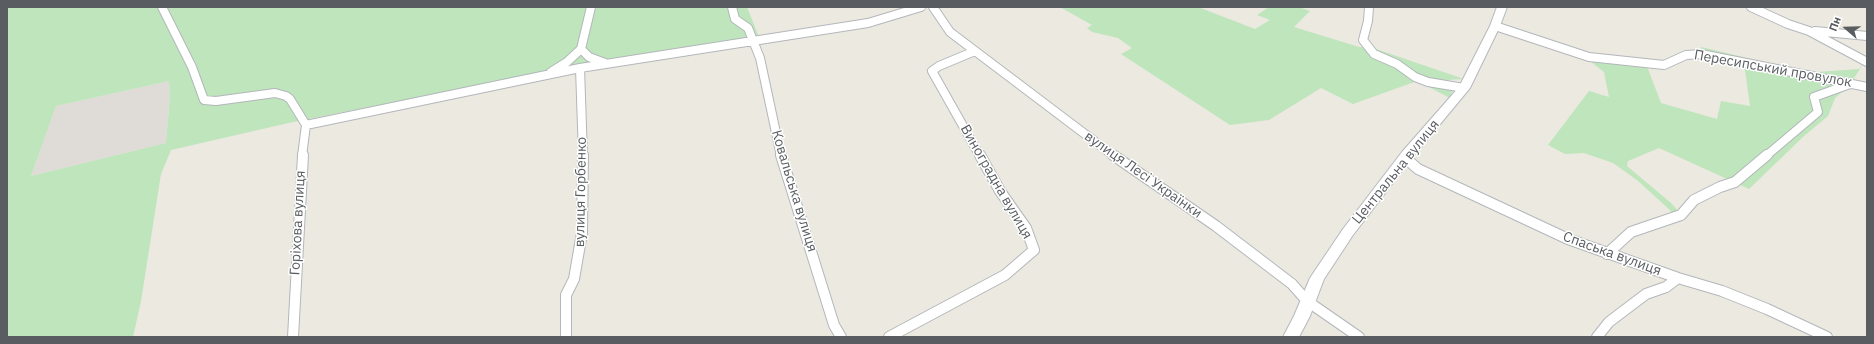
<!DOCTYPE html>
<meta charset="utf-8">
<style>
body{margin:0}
#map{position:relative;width:1874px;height:344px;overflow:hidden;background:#ece9e0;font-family:"IBM Plex Sans",sans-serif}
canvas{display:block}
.frame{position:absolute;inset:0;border:8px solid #595d61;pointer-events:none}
.north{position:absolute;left:1826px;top:8px;width:40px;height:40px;-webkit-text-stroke:3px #fff;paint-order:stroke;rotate:290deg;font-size:11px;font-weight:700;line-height:16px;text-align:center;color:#595d61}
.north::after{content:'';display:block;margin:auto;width:14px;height:18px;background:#595d61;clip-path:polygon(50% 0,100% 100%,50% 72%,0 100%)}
</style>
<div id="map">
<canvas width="1874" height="344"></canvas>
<div class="frame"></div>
<div class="north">Пн</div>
</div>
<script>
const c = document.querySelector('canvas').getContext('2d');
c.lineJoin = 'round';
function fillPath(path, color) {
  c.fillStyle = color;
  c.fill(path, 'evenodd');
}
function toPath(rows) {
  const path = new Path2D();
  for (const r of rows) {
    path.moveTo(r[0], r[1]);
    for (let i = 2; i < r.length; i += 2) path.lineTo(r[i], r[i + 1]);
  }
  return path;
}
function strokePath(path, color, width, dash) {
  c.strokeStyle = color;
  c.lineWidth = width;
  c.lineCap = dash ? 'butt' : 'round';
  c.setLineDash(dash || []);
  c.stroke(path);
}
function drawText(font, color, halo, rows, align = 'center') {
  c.font = font + ' "IBM Plex Sans",sans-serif';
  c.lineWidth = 3;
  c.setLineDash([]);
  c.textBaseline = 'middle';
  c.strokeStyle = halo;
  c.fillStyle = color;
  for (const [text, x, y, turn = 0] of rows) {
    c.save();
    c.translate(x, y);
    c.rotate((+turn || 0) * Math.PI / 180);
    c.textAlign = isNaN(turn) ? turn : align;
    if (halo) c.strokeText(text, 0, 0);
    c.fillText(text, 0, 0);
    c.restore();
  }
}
fillPath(toPath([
 [169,81,170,96,166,143,31,176,56,106]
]), '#dfdcd8');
fillPath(toPath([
 [7,7,747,7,759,37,578,66,293,122,171,150,161,174,141,301,133,337,7,337],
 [169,81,170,96,166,143,31,176,56,106],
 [1060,7,1198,7,1255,29,1270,20,1257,15,1269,7,1299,7,1310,11,1294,27,1359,47,1373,48,1464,79,1446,80,1443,84,1452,91,1450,98,1417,81,1353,104,1321,88,1269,120,1230,125,1121,54,1132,48,1118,38,1092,32,1087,28,1092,25],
 [1701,47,1789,68,1817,72,1859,69,1863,64,1849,86,1835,98,1828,116,1804,136,1749,189,1659,148,1628,161,1627,166,1671,203,1683,216,1631,237,1613,253,1601,248,1607,247,1629,230,1670,216,1671,211,1637,180,1613,163,1584,153,1565,154,1548,145,1589,91,1609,97,1604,72,1590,61,1643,61,1648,69,1661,103,1717,119,1721,101,1750,106,1745,70,1700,58]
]), '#bee5bb');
const streetFar1 = toPath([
 [162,7,192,67,204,100,216,101,275,93,286,96,290,99,306,125,302,156],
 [732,7,735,19,748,28,760,58,781,156],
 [933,7,950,32,1114,156],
 [1369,7,1368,21,1363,40,1374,54,1397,64,1415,77,1428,82,1464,88],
 [1751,7,1788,24,1809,31,1867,62],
 [1495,26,1589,57,1664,65,1686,55,1701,54,1867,87],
 [1815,31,1867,36],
 [581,49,589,57,605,63],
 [975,51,939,66,932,71,980,156],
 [580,68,583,156],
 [551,72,567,62,581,49,591,7],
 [306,125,580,68,868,23,921,7],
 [1766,156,1818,112,1814,97,1850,84]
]);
const street = toPath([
 [781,155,834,325,841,337],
 [1113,155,1216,226,1292,284,1307,301,1359,337],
 [1407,155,1410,162,1418,169,1568,239,1678,278,1722,291,1767,309,1827,337],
 [1607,254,1631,232,1681,215,1694,200,1720,187,1735,182,1767,155],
 [293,337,303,155],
 [566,337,566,295,574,279,582,233,583,155],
 [889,337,1005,275,1034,250,1026,228,1000,191,980,155],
 [1597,337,1609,322,1646,294,1666,287,1678,278]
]);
const secondary = toPath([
 [1497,7,1507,7,1500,26,1470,88,1412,158,1353,235,1324,279,1310,316,1299,337,1283,337,1294,316,1310,278,1343,229,1402,152,1459,87,1490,26,1497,7]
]);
strokePath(streetFar1, '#b3b7bb', 10);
strokePath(street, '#b3b7bb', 12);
strokePath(secondary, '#b4b8bd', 2);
strokePath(streetFar1, '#fff', 8);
strokePath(street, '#fff', 10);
fillPath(secondary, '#fff');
drawText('14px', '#595d61', '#fff', [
 ["Пересипський провулок",1773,69,10],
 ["Центральна вулиця",1396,172,-51],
 ["вулиця Лесі Українки",1143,175,35],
 ["Виноградна вулиця",996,182,60],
 ["Ковальська вулиця",794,191,73],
 ["вулиця Горбенко",581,192,-89],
 ["Горіхова вулиця",298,223,-87],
 ["Спаська вулиця",1612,254,20]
]);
</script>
